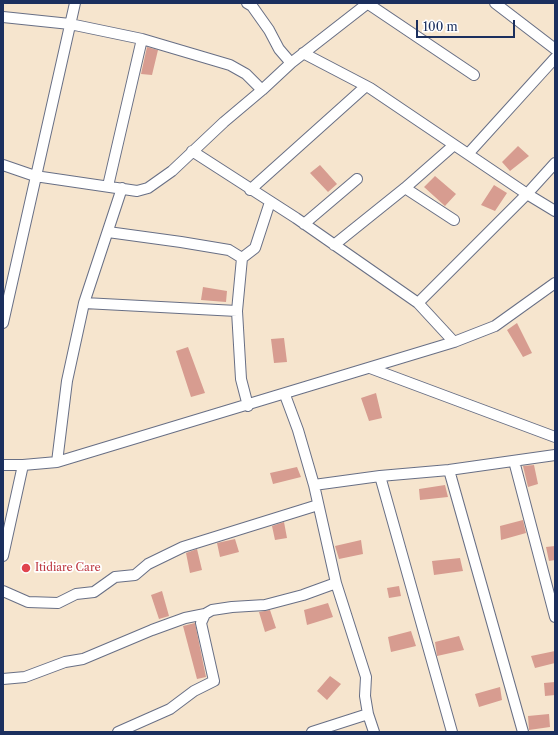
<!DOCTYPE html>
<style>
body{margin:0}
#map{position:relative;width:558px;height:735px;overflow:hidden;background:#f6e5ce;font-family:"Libre Caslon Text",serif}
canvas{display:block}
.frame{position:absolute;inset:0;border:4px solid #1b2f5e;pointer-events:none}
.scale{position:absolute;left:416px;top:20px;width:99px;height:18px;box-sizing:border-box;border:2px solid #1b2f5e;border-top:0;padding-left:5px;font-size:12px;line-height:14px;white-space:nowrap;color:#1b2f5e;-webkit-text-stroke:3px #fff;paint-order:stroke}
</style>
<div id="map">
<canvas width="558" height="735"></canvas>
<div class="frame"></div>
<div class="scale">100 m</div>
</div>
<script>
const c = document.querySelector('canvas').getContext('2d');
c.lineJoin = 'round';
function fillPath(path, color) {
  c.fillStyle = color;
  c.fill(path, 'evenodd');
}
function toPath(rows) {
  const path = new Path2D();
  for (const r of rows) {
    path.moveTo(r[0], r[1]);
    for (let i = 2; i < r.length; i += 2) path.lineTo(r[i], r[i + 1]);
  }
  return path;
}
function strokePath(path, color, width, dash) {
  c.strokeStyle = color;
  c.lineWidth = width;
  c.lineCap = dash ? 'butt' : 'round';
  c.setLineDash(dash || []);
  c.stroke(path);
}
function drawText(font, color, halo, rows, align = 'center') {
  c.font = font + ' "Libre Caslon Text",serif';
  c.lineWidth = 3.5;
  c.setLineDash([]);
  c.textBaseline = 'middle';
  c.strokeStyle = halo;
  c.fillStyle = color;
  for (const [text, x, y, turn = 0] of rows) {
    c.save();
    c.translate(x, y);
    c.rotate((+turn || 0) * Math.PI / 180);
    c.textAlign = isNaN(turn) ? turn : align;
    if (halo) c.strokeText(text, 0, 0);
    c.fillText(text, 0, 0);
    c.restore();
  }
}
fillPath(toPath([
 [147,47,158,50,152,75,141,74],
 [518,146,529,156,510,171,502,162],
 [320,165,337,184,328,192,310,173],
 [435,176,456,194,445,206,424,187],
 [494,185,507,193,495,211,481,205],
 [203,287,227,291,226,302,201,300],
 [517,323,532,353,523,357,507,330],
 [284,338,287,362,274,363,271,339],
 [188,347,205,393,191,397,176,351],
 [376,393,382,418,369,421,361,398],
 [534,465,538,484,528,487,523,466],
 [297,467,301,477,273,484,270,473],
 [445,485,448,497,420,500,419,489],
 [523,520,526,533,501,540,500,526],
 [284,522,287,538,275,540,272,526],
 [235,539,239,552,220,557,217,543],
 [361,540,363,554,339,559,335,546],
 [555,546,555,560,549,561,546,547],
 [197,549,202,570,190,573,186,553],
 [460,558,463,571,434,575,432,561],
 [399,586,401,596,389,598,387,588],
 [162,591,169,616,159,619,151,595],
 [328,603,333,617,307,625,304,610],
 [270,610,276,628,265,632,259,612],
 [195,623,206,677,197,679,183,626],
 [411,631,416,646,391,652,388,637],
 [459,636,464,650,437,656,435,642],
 [555,651,555,663,535,668,531,656],
 [330,676,341,684,327,700,317,691],
 [555,682,555,695,545,696,544,683],
 [500,687,502,700,479,707,475,694],
 [549,714,550,727,529,730,528,716]
]), '#d79c90');
const minor = toPath([
 [247,3,252,6,269,30,279,49,291,63],
 [367,3,474,75],
 [495,3,555,49],
 [3,17,70,24,142,39,230,65,246,74,262,90],
 [303,53,370,88,527,194,555,211],
 [192,151,296,218,418,303,454,342],
 [468,154,555,58],
 [3,165,35,176,137,191,148,188,172,171,224,122,262,90,291,63,368,3],
 [108,186,142,39],
 [405,188,454,220],
 [250,190,366,86],
 [304,224,357,179],
 [108,232,181,242,229,250,242,258],
 [334,245,405,188,454,145],
 [242,258,237,311,241,379,248,406],
 [242,258,255,248,270,202],
 [84,303,237,311],
 [418,303,527,194,555,163],
 [3,323,75,3],
 [370,368,555,437],
 [285,395,298,430,314,485,336,583,366,677,365,696,368,714,374,732],
 [514,461,555,617],
 [57,462,67,381,84,303,122,188],
 [3,465,23,465,57,462,454,342,495,326,555,283],
 [449,470,523,732],
 [380,476,452,732],
 [314,485,380,476,449,470,555,455],
 [3,556,23,465],
 [3,591,28,602,58,603,76,594,94,592,115,577,135,575,148,564,183,547,318,505],
 [3,679,25,677,65,662,83,659,152,630,185,618,205,614],
 [118,732,170,709,194,691,214,681,201,623,205,614,212,610,232,607,265,605,303,595,336,583],
 [312,732,368,714]
]);
strokePath(minor, '#686f85', 12);
strokePath(minor, '#fff', 10);
for (const [x, y, r, color] of [
 [26,568,5,"#e0444e"]
]) {
  const dot = new Path2D();
  dot.arc(x, y, r, 0, 2 * Math.PI);
  c.fillStyle = color;
  c.fill(dot);
  strokePath(dot, '#fff', 1.5);
}
drawText('11px', '#be3a42', '#fff', [
 ["Itidiare Care",35,568]
], 'left');
</script>
